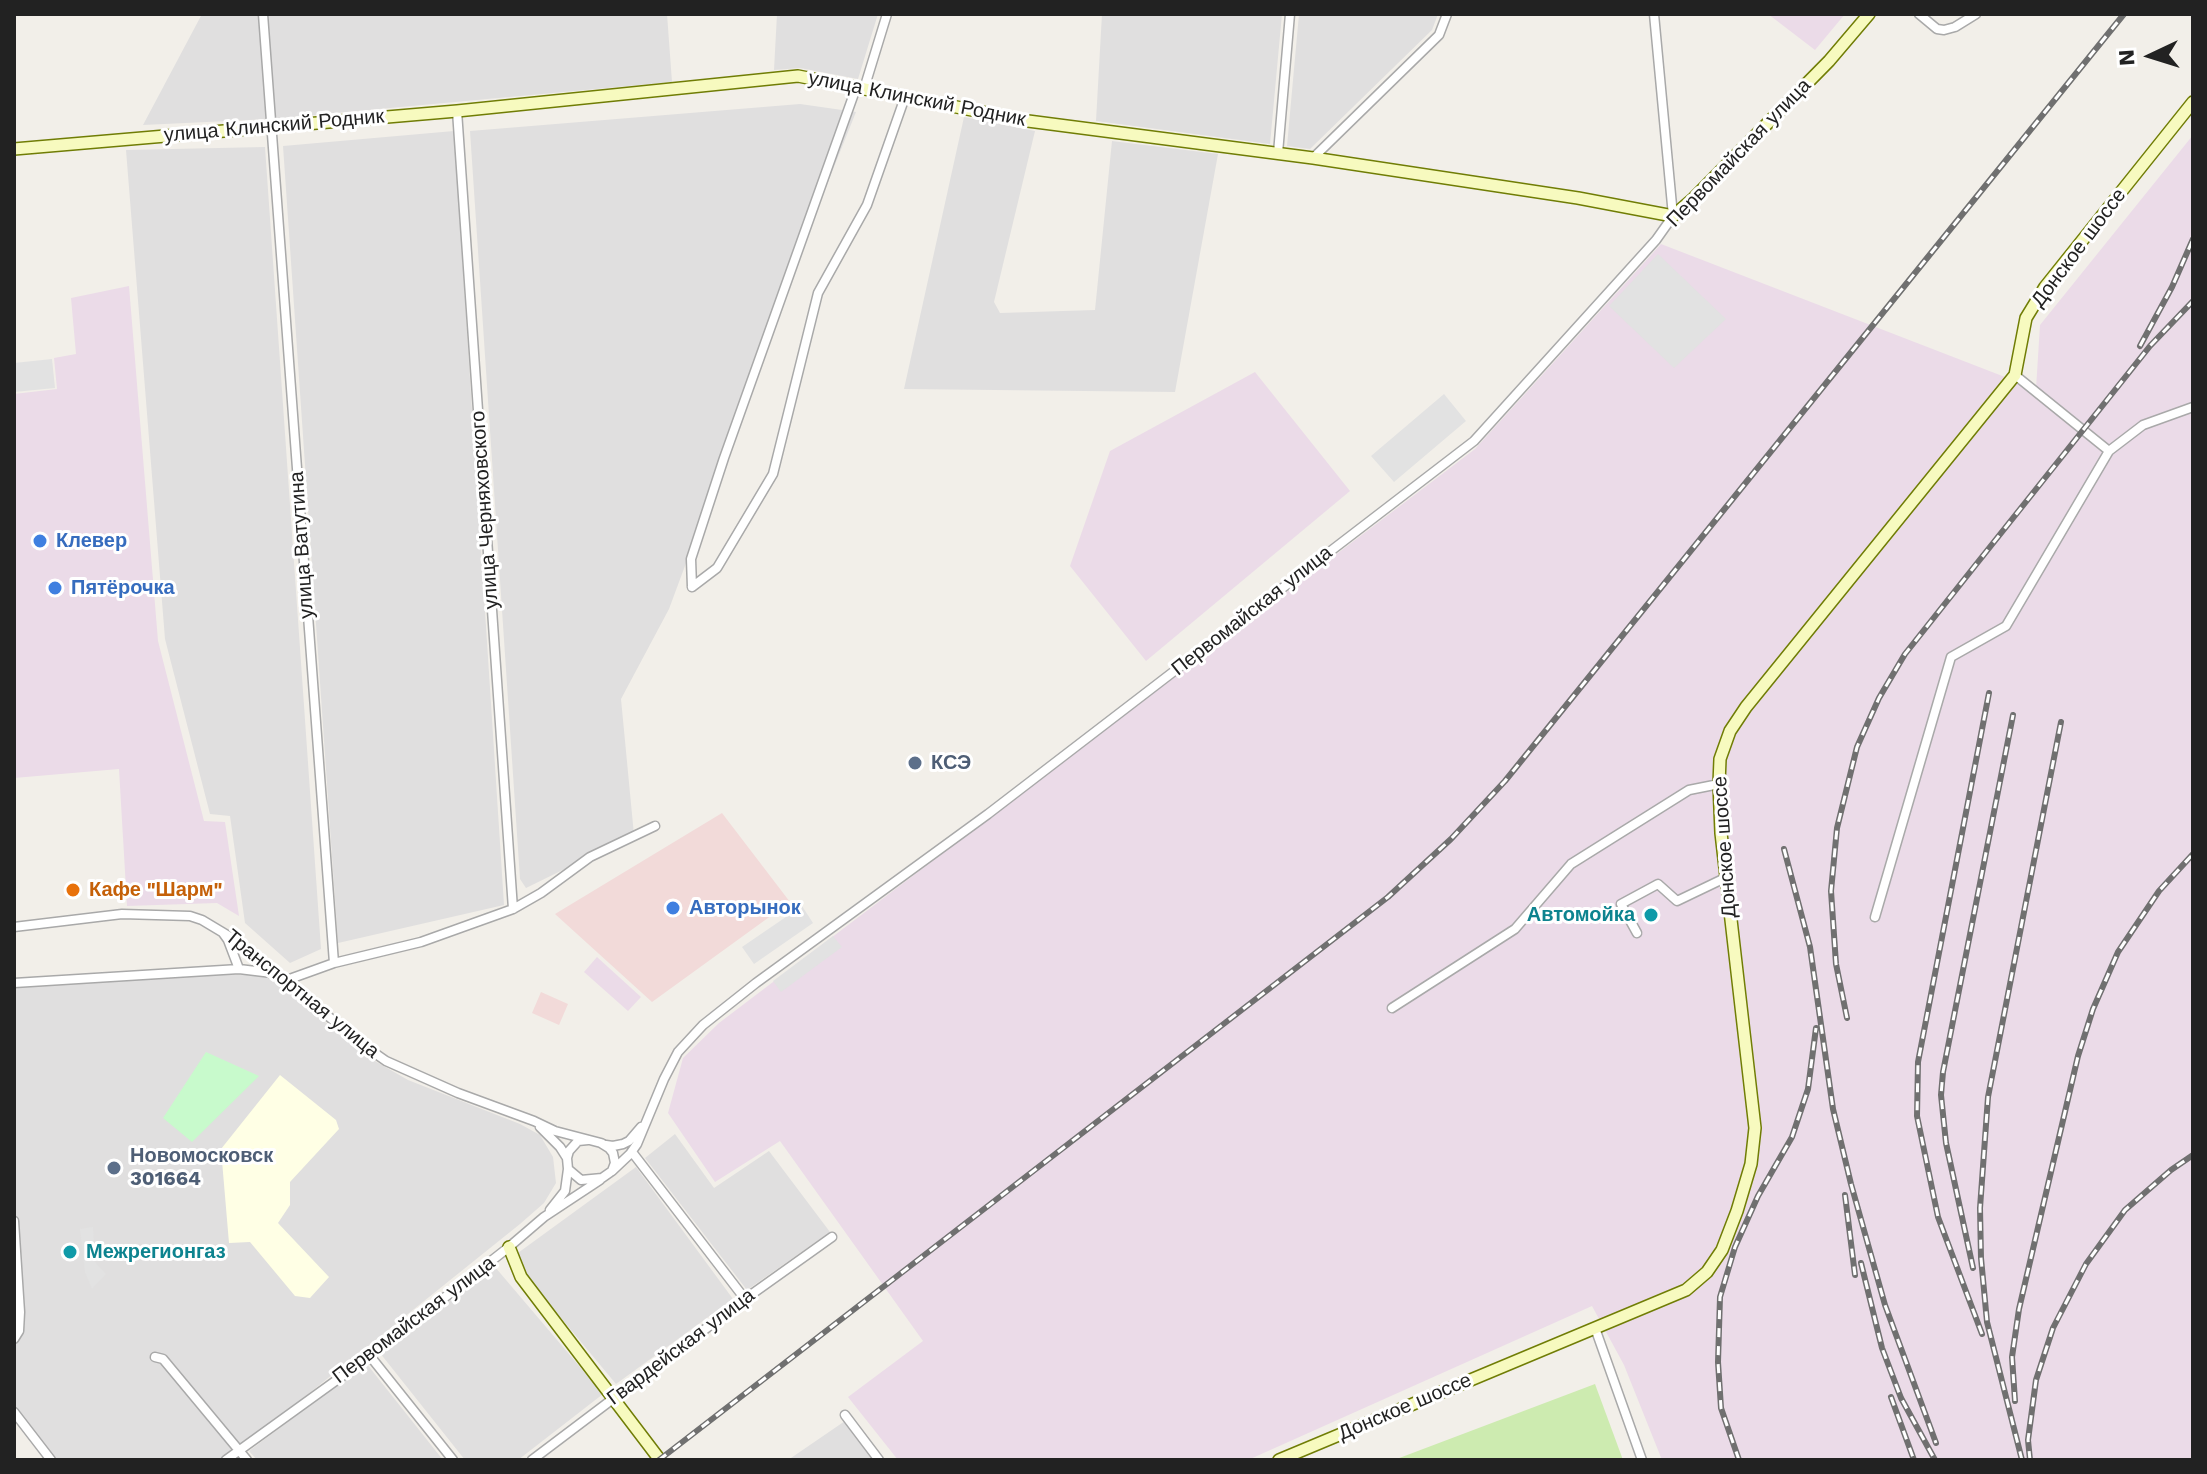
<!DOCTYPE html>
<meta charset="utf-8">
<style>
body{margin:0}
#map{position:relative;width:2207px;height:1474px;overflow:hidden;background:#f2efe9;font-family:"Work Sans",sans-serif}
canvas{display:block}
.frame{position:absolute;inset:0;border:16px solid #222;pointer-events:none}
.north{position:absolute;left:2111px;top:16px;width:80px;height:80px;-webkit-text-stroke:6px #fff;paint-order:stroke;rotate:266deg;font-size:22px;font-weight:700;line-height:32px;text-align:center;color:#222}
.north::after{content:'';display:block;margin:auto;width:28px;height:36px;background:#222;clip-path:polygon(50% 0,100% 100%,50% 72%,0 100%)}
</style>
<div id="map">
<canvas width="2207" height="1474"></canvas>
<div class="frame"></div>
<div class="north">N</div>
</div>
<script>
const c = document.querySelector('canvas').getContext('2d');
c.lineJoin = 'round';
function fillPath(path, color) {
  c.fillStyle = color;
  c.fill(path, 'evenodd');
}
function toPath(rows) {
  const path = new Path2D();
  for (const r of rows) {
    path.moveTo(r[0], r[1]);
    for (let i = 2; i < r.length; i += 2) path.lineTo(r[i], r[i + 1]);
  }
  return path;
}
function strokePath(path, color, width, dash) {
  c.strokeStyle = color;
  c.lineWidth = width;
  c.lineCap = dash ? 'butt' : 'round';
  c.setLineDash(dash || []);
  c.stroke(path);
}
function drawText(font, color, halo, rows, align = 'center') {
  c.font = font + ' "Work Sans",sans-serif';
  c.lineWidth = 6;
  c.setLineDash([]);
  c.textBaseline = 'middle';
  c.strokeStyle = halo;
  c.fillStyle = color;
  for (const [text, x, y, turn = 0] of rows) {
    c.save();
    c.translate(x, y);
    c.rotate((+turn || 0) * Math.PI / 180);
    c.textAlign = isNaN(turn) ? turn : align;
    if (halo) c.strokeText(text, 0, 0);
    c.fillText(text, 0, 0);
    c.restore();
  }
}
fillPath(toPath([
 [202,14,667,14,672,82,271,119,143,125],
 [777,14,878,14,858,79,800,68,774,70],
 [1102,14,1282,14,1270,144,1096,121],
 [1299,14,1438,14,1432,30,1310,149,1287,146],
 [800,104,856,112,816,212,669,609,621,699,634,835,526,888,520,879,470,131],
 [964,117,1035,131,994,302,1000,313,1095,310,1112,141,1218,154,1175,392,904,389],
 [454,131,504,905,338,943,283,146],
 [265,147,321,949,290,963,245,923,230,816,210,814,165,639,126,150],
 [214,974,256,975,275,979,361,1053,408,1080,520,1124,540,1135,553,1157,556,1183,544,1203,520,1224,226,1460,51,1460,14,1412,14,986],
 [675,1134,714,1188,769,1151,830,1232,747,1290,645,1158],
 [636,1167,733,1299,616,1384,511,1258],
 [495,1267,603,1394,518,1460,465,1460,380,1353],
 [366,1363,443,1460,257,1460,249,1451],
 [845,1421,873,1460,788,1460]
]), '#e0dfdf');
fillPath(toPath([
 [722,813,790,902,652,1002,555,914],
 [541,992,568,1004,559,1025,532,1013]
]), '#f2dad9');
fillPath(toPath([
 [1768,14,1845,14,1815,50],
 [2193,135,2193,1460,1662,1460,1624,1365,1592,1306,1248,1460,898,1460,848,1397,923,1341,780,1141,715,1182,668,1113,683,1058,719,1023,1475,449,1661,244,2036,389,2040,325],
 [129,286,158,641,204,821,225,822,239,916,217,903,127,906,119,769,14,778,14,394,57,389,54,358,76,354,71,298],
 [1255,372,1350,491,1146,661,1070,566,1110,451],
 [597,957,641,997,628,1011,584,972]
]), '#ebdbe8');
fillPath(toPath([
 [280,1075,336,1120,339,1129,290,1182,290,1205,278,1223,329,1277,310,1298,295,1296,250,1242,229,1243,221,1149]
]), '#ffffe5');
fillPath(toPath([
 [1595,1384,1623,1460,1394,1460]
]), '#cdebb0');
fillPath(toPath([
 [206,1052,259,1076,192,1142,163,1118]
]), '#c8facc');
fillPath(toPath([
 [1658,254,1726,319,1674,368,1609,306],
 [52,359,55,388,14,392,14,363],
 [1444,394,1466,421,1394,482,1371,456],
 [802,906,813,923,754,964,742,947],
 [833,936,842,947,781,992,773,981],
 [93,1227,95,1262,106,1274,92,1289,85,1272,80,1229]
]), '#e2e2e2');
const street = toPath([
 [263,14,334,963],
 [1919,14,1937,29,1944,30,1955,27,1976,14],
 [864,89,887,14],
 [457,111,513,909],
 [1278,153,1290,14],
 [1313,158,1439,35,1447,14],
 [2015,375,2109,451,2143,425,2193,407],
 [692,587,717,568,773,474,818,293,867,205,905,97],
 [692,587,691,559,724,458,856,88],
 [1875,917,1951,657,2006,626,2109,451],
 [14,927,122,914,190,916,202,920,232,938,366,1047,386,1061,458,1093,534,1121,555,1131,601,1143,609,1148,613,1153,615,1163,612,1171,602,1178,581,1180,568,1169,567,1158,569,1151,578,1141,588,1140],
 [223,933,228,940,239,969],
 [1637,933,1621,904,1658,884,1677,901,1725,878],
 [284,981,334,963,421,942,513,909,541,893,590,857,655,826],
 [14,983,239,969,272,973],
 [1392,1008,1515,929,1571,864,1689,790,1719,784],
 [540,1127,560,1147,567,1158],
 [606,1145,613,1146,623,1144,629,1141,641,1127],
 [632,1152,745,1299],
 [612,1171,630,1154,637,1144,664,1079,678,1052,703,1025,756,983,988,814,1474,441,1656,240,1673,216,1654,14],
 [550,1210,565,1191,568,1169],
 [14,1221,20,1312,19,1331,14,1339],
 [1595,1328,1642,1460],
 [370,1356,453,1460],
 [155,1357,163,1359,247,1460],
 [14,1412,51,1460],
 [845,1415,879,1460],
 [226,1460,370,1356,509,1247,544,1217,600,1180],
 [532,1460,745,1299,832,1237]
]);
const secondary = toPath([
 [14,149,457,111,798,76,1028,121,1313,158,1578,198,1673,216,1694,198,1829,61,1869,14],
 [509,1247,521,1277,660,1460],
 [1279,1460,1686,1290,1707,1272,1722,1250,1737,1211,1751,1164,1755,1128,1721,833,1719,784,1720,759,1730,731,1746,707,2015,375,2026,318,2045,287,2193,102]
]);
strokePath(street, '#a9a9a9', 11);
strokePath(secondary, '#707d05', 14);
strokePath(street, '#fff', 8);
strokePath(secondary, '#f7fabf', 11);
const rail = toPath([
 [2140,346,2172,287,2193,239],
 [1784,849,1810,947,1833,1109,1851,1184,1885,1305,1936,1443],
 [1847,1018,1836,964,1831,891,1837,828,1857,747,1879,698,1905,654,1978,562,2150,346,2193,301],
 [1845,1195,1855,1275],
 [1861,1263,1882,1348,1901,1398,1935,1460],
 [1973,1268,1946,1143,1941,1095,1943,1072,2013,715],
 [1982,1334,1938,1217,1917,1116,1918,1062,1989,693],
 [1891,1397,1914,1460],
 [2015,1401,2012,1357,2019,1309,2078,1056,2093,1009,2118,952,2159,891,2193,854],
 [659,1460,1388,897,1451,839,1505,781,2124,14],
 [1739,1460,1721,1408,1718,1362,1720,1297,1735,1247,1758,1196,1792,1137,1808,1089,1816,1028],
 [2022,1460,1987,1322,1981,1258,1980,1208,1988,1097,2061,722],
 [2030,1460,2028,1440,2036,1380,2053,1328,2086,1264,2125,1210,2171,1170,2193,1155]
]);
strokePath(rail, '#707070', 6);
strokePath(rail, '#fff', 3, [9]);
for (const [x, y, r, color] of [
 [40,541,8,"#3f7fe0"],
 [55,588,8,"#3f7fe0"],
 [915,763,8,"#5c6f8a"],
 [73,890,8,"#e8710a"],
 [673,908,8,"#3f7fe0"],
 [1651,915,8,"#0f9aa8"],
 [114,1168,8,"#5c6f8a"],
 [70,1252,8,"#0f9aa8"]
]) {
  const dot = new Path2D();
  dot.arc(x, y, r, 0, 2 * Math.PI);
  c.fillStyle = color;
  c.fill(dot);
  strokePath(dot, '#fff', 3);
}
drawText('20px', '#222', '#fff', [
 ["улица Клинский Родник",917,99,11],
 ["улица Клинский Родник",274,126,-5],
 ["Первомайская улица",1739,153,-46],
 ["Донское шоссе",2079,248,-53],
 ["улица Черняховского",485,510,-94],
 ["улица Ватутина",302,545,-94],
 ["Первомайская улица",1252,611,-38],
 ["Донское шоссе",1725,847,-94],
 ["Транспортная улица",302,994,39],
 ["Первомайская улица",414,1320,-37],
 ["Гвардейская улица",681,1347,-37],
 ["Донское шоссе",1405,1407,-23]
]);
drawText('bold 20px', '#366cbe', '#fff', [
 ["Клевер",56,541],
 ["Пятёрочка",71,588],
 ["Авторынок",689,908]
], 'left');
drawText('bold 20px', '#4e5e75', '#fff', [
 ["КСЭ",931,763],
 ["Новомосковск",130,1156],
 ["301664",130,1179]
], 'left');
drawText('bold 20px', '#c56008', '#fff', [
 ["Кафе \"Шарм\"",89,890]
], 'left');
drawText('bold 20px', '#0d838f', '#fff', [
 ["Автомойка",1635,915],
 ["Межрегионгаз",86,1252,"left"]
], 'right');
</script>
